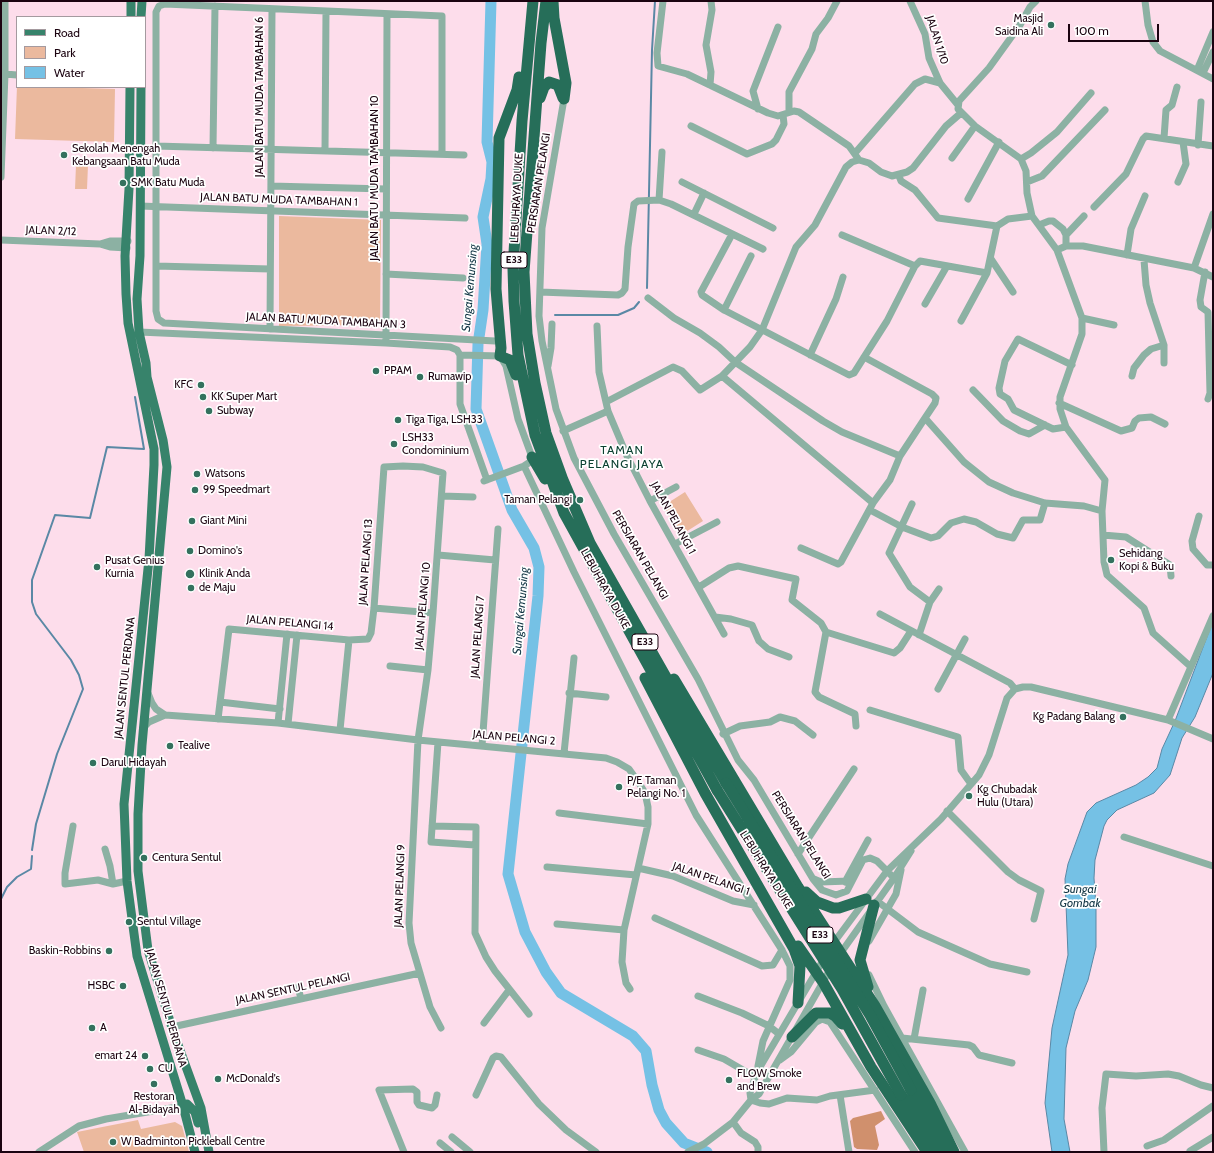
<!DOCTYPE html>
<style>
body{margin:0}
#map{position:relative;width:1214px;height:1153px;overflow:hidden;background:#fdddeb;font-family:Cabin,sans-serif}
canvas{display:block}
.frame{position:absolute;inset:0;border:2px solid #1b0310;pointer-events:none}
.legend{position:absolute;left:16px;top:16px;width:130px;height:72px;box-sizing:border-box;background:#fff;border:1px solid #a49a9f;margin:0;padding:5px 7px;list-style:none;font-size:12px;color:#1b0310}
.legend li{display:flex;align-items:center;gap:8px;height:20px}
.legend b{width:20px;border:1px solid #a49a9f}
.scale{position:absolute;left:1068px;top:24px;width:91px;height:18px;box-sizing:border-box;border:2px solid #1b0310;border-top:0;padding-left:5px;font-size:12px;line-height:14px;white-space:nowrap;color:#1b0310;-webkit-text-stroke:3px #fff;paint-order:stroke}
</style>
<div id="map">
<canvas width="1214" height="1153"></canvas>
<div class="frame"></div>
<ul class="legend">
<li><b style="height:5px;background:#37836b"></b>Road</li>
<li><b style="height:11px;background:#ebb99e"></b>Park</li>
<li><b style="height:11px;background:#75c1e5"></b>Water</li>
</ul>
<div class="scale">100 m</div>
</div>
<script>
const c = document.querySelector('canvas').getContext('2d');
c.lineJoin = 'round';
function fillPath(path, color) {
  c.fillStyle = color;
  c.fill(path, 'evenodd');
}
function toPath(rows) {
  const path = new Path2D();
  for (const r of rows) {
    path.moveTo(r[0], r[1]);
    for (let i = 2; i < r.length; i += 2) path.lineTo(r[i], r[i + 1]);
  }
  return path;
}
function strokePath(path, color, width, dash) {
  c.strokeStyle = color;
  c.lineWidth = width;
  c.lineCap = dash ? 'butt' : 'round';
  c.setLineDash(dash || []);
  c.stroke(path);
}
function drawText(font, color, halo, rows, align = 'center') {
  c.font = font + ' Cabin,sans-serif';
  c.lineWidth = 3.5;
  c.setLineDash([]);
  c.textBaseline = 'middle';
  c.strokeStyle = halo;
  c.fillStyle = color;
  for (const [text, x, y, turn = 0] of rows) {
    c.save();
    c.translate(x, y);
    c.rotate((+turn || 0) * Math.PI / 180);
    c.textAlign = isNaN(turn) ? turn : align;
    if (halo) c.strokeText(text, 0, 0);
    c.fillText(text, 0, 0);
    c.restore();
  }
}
fillPath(toPath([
 [17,86,115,89,114,142,15,139],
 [76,165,88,165,87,189,75,189],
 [279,216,381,220,380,325,279,326],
 [685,492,703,521,681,535,663,506],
 [138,1120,141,1129,175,1122,182,1126,189,1152,84,1152,77,1132]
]), '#ebb99e');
fillPath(toPath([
 [881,1111,885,1119,875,1126,879,1145,877,1150,857,1149,854,1147,850,1121,853,1118]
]), '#d0906d');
const water = toPath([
 [1213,621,1213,673,1195,717,1182,738,1170,775,1154,793,1117,810,1107,820,1104,826,1095,860,1094,878,1096,906,1096,947,1088,980,1075,1011,1066,1048,1064,1119,1070,1152,1052,1152,1045,1103,1052,1028,1068,955,1065,879,1068,864,1087,812,1096,803,1136,785,1148,777,1157,768,1162,749,1175,721,1213,621]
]);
fillPath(water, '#75c1e5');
strokePath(water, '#5a88a5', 1);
strokePath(toPath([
 [647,288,652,50,655,1],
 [555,315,618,315,634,308,639,302],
 [32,850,36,824,57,754,83,689,79,675,71,660,36,614,32,602,32,580,55,515,90,518,107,447,144,449,135,397],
 [1,899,7,887,17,877,31,869,32,856]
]), '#5a88a5', 2);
strokePath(toPath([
 [491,1,487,142,492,162,491,179,483,217,487,244,483,310,478,344,476,409,512,510,534,548,539,567,538,596,508,874,525,932,546,972,561,993,633,1036,646,1051,652,1085,659,1110,666,1123,684,1143,707,1152]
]), '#75c1e5', 11);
strokePath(toPath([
 [663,1,657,53,658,66,687,74,768,113,778,116,794,111,799,112,849,146,859,160],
 [910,1,925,34,929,58,940,83,958,105],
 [1036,1,1030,7,1020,25,989,68,959,101,958,109,975,126,1021,159,1026,171,1027,193,1032,216,1057,250,1082,318,1082,334,1060,397,1060,409,1066,427,1105,480,1102,511,1104,562,1107,575,1144,608,1153,633,1191,667],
 [1145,1,1148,25,1153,42,1160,51,1213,79],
 [1197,70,1213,32],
 [1203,73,1213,52],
 [5,74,17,75],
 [710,85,711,72,706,45,712,10,711,1],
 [564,99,542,228,539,316,542,341,556,409,574,458,614,534,698,679,738,760,754,780,813,879,822,890,836,895,847,891,863,860,870,858,877,861,894,878],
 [758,109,753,91,778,27],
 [789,112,789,92,812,49,816,34,828,18,837,1],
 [691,126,747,154,772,144,776,140,784,124,783,115],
 [1164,138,1166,110,1172,105,1177,87],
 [1198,145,1201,102],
 [156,146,464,155],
 [213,148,215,6],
 [325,151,326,11],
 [855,153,915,84,925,79,940,83],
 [442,154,442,16,165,4,159,6,156,12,156,311,158,319,164,323,495,341],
 [952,158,975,126],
 [1021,159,1031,153,1057,132,1091,93],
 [899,176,901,181,915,190,938,218,997,226],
 [1,177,5,74,5,1],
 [682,182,773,228],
 [1027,182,1042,176,1105,110],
 [1178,182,1186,164,1183,142],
 [271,186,386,189],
 [968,199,999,142],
 [659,200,662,152],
 [140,206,465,218],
 [1094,207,1126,174,1143,139,1146,136,1213,146],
 [694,214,704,193],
 [1039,225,1049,221,1053,221,1063,229,1066,235],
 [842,235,915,266],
 [730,238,701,292,702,295,724,310,849,375,854,373,887,321,915,266,920,261,987,273],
 [1,240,100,244,110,247,127,248],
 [100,244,110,241,128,241],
 [1066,246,1066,235,1084,216],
 [1057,250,1066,246,1083,246,1194,268,1213,277],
 [1127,255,1131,229,1145,196],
 [991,259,1013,292],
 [1144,260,1146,285,1150,303,1164,345,1164,363],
 [156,266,270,269],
 [1194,268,1213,214],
 [1205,272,1200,300,1201,307,1208,312,1210,393,1208,399],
 [386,274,463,278],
 [540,292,618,295,622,293,625,289,628,247,634,204,638,201,659,200,671,204,763,249],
 [648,298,674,318,700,333,719,347,735,362,823,421,842,432,900,456],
 [925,304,947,266],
 [724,310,751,256],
 [1082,318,1114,325],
 [961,321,987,273,997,226,1008,219,1032,216],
 [597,326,599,372,608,411,627,456,650,501,724,634],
 [270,329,272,9],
 [139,332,386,343,450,347,457,350,460,355,500,356,506,366,518,419,532,457,530,462,524,466,484,481],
 [386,340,387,14],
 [460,355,460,404,487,480],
 [810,355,836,299,843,277],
 [864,357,932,394,936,398,935,403,925,418],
 [548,366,551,348,552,324],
 [722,376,873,503],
 [1132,376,1134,368,1144,355,1151,349,1164,345],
 [973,390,1003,421,1020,431,1029,434,1045,425],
 [606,402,673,367,682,371,700,390,722,376,750,347,762,330,796,247,815,225,846,167,852,162,859,160,869,163,881,172,892,176,907,172,913,168,946,126,961,113],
 [1059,403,1121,431,1132,428,1135,421,1139,418,1151,417,1165,424],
 [1066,427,1053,429,1014,410,1008,399,1000,394,999,388,1005,361,1018,339,1072,365],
 [563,431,608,411],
 [524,466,574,572,696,815,782,950,790,966,790,980,763,1041,758,1066],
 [442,496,473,497],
 [650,501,676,487],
 [912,504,889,553,910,587,930,602,919,635],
 [870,510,902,527,931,538,938,536,951,523,964,519,976,522,997,534,1013,538,1023,520,1040,520,1045,503],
 [1199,516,1192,541,1193,549,1207,565,1213,565],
 [1103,535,1126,537,1170,565,1171,576],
 [675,544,717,522],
 [801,548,838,564,841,562,873,503,890,480,900,456,925,418,964,462,989,482,1013,493,1045,503,1084,506,1102,511],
 [438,555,495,560],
 [699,587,729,568,738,566,796,579,792,600,821,623,826,632,815,692,819,697,855,714,856,726],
 [930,602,939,589],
 [374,608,433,613],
 [880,614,1010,683,1015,689],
 [715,617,731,619,752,625,759,641,768,649,789,657],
 [826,632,894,653,900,648,911,631],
 [390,666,428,670],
 [938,689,965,639],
 [148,693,152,703,156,709,165,715,278,723,418,740,606,758,617,762,629,769,639,783,645,793,648,807,648,824,624,930,622,962,626,983,630,989],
 [569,693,606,697],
 [220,702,280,709],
 [870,710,958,737,961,770,971,784],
 [218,719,229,629,349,640,368,639,371,633,374,608,384,467,403,466,423,467,443,473,433,613,428,670,418,740,409,923,411,943,430,1007,441,1028],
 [1168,720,1213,616],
 [278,723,287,634],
 [288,724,297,635],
 [143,728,149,722,165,715],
 [340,730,349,640],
 [723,734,740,726,770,722,780,717,795,721,813,735],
 [438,742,431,842,475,845],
 [482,746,498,529],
 [564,753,574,658],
 [947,811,1008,872,1019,880,1041,891,1034,919],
 [559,813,648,824],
 [73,826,65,873,65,884,98,880,113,884,127,881],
 [432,826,476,827,475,933,486,957,495,971,529,1014],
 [1124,837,1213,866],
 [105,849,110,866,113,884],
 [798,854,854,769],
 [547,867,636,875],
 [638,868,673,876,733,901,754,905],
 [814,879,821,882,849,881],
 [845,882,868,840],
 [877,901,918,932,990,964,1027,972],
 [655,918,762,966,773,965,782,950],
 [557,924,624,930],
 [869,941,896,894,901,870],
 [832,945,887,871,941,819,979,775,989,755,1007,698,1015,689,1023,687,1031,687,1168,720,1213,739],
 [840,954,894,878,911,851],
 [869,975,884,1006,965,1152],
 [298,987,301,999],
 [698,996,742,1013,769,1026,779,1034],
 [484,1023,509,990],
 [172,1027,420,973],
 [902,1038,969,1045,973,1047,979,1055,1012,1063],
 [914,1039,923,990],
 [698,1050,724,1059,755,1077],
 [780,1060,791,1052,816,1022,822,1019,830,1022,915,1152],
 [476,1095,493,1058,496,1056,501,1057,539,1104,566,1130,596,1152],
 [840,1095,849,1152],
 [751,1100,750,1093,757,1072,825,957],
 [751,1100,760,1103,769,1104,787,1098,817,1100,830,1096,875,1090],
 [733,1122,741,1133,755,1142,758,1147,758,1152],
 [452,1137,470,1152],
 [440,1143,451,1152],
 [1147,1146,1164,1140,1213,1106],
 [1190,1151,1213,1137],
 [39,1152,79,1126,106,1119,183,1106],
 [404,1152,379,1090,413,1089,417,1092,417,1102,419,1105,432,1108,435,1105,437,1095],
 [688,1152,704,1144,733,1122,751,1100,759,1094,831,968],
 [1104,1152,1102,1108,1106,1074,1136,1076,1168,1074,1179,1076,1201,1085,1213,1088]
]), '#8cb1a3', 7);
strokePath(toPath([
 [131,17,131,1],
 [141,17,142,1],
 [130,87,129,189,125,256,126,294,128,323,154,449,154,465,149,559,124,804,127,881,137,956,183,1106,195,1152],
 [141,87,140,256,137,299,139,332,146,363,147,377,163,440,167,467,142,745,138,814,138,871,148,950,173,1031,201,1108,209,1152],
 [187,1104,195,1112,198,1123]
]), '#37836b', 9);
strokePath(toPath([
 [533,1,522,121,513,269,514,301,518,355,535,435,564,513,717,790],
 [546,1,541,43,524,272,527,334,535,383,546,433,563,480,590,543,726,783],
 [553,1,554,18,566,83,564,99],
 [540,98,544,87,549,82,558,85,563,98],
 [516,375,510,360,500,356,501,348,496,289,499,138,517,90,519,77],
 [532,457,545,479],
 [645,678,705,793,794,949,800,966,798,1003],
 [674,679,798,887,875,1006,930,1103,954,1152],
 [806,892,817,902,833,908,839,908,866,899],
 [798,946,823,982,871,1067,927,1152],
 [868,987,860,960,874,905],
 [792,1037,816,1013,830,1013,835,1016,842,1024],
 [911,1090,947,1152],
 [901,1095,936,1152]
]), '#266e59', 11);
strokePath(toPath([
 [726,783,870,1015,911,1090],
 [717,790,842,989,901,1095]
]), '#266e59', 11);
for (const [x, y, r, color] of [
 [1051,25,4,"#34715e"],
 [64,155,4,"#34715e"],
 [123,183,4,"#34715e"],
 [376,371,4,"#34715e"],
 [420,377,4,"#34715e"],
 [201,385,4,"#34715e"],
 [203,397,4,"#34715e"],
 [209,411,4,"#34715e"],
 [398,420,4,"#34715e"],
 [394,444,4,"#34715e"],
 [197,474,4,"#34715e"],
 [195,490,4,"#34715e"],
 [580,500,4,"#34715e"],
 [192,521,4,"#34715e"],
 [190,551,4,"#34715e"],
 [1111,560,4,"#34715e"],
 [97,567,4,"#34715e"],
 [190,574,5,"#34715e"],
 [191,588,4,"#34715e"],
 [1123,717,4,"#34715e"],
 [170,746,4,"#34715e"],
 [93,763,4,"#34715e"],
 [619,787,4,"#34715e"],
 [969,796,4,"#34715e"],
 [144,858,4,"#34715e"],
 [129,922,4,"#34715e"],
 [109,951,4,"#34715e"],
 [123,986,4,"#34715e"],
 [92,1028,4,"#34715e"],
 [145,1056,4,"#34715e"],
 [150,1069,4,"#34715e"],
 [218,1079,4,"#34715e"],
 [729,1080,4,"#34715e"],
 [154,1084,4,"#34715e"],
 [113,1142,4,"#34715e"]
]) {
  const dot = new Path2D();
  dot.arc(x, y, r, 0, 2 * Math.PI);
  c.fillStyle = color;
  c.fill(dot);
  strokePath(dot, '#fff', 1.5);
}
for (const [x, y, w] of [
 [514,260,26],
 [645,642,26],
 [820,935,26]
]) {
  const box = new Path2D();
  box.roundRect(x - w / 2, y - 8, w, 16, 3);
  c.fillStyle = '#fff';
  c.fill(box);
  strokePath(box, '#1b0310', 1);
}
drawText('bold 10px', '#1b0310', null, [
 ["E33",514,260],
 ["E33",645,642],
 ["E33",820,935]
]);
drawText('11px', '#1b0310', '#fff', [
 ["Masjid",1043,19,"right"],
 ["Saidina Ali",1043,32,"right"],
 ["Sekolah Menengah",72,149],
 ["Kebangsaan Batu Muda",72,162],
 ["SMK Batu Muda",131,183],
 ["PPAM",384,371],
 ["Rumawip",428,377],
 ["KFC",193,385,"right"],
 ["KK Super Mart",211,397],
 ["Subway",217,411],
 ["Tiga Tiga, LSH33",406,420],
 ["LSH33",402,438],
 ["Condominium",402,451],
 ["Watsons",205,474],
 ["99 Speedmart",203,490],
 ["Taman Pelangi",572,500,"right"],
 ["Giant Mini",200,521],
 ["Domino's",198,551],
 ["Sehidang",1119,554],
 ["Kopi & Buku",1119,567],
 ["Pusat Genius",105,561],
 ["Kurnia",105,574],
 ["Klinik Anda",199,574],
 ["de Maju",199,588],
 ["Kg Padang Balang",1115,717,"right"],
 ["Tealive",178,746],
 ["Darul Hidayah",101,763],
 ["P/E Taman",627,781],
 ["Pelangi No. 1",627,794],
 ["Kg Chubadak",977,790],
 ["Hulu (Utara)",977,803],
 ["Centura Sentul",152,858],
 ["Sentul Village",137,922],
 ["Baskin-Robbins",101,951,"right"],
 ["HSBC",115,986,"right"],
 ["A",100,1028],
 ["emart 24",137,1056,"right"],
 ["CU",158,1069],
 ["FLOW Smoke",737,1074],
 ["and Brew",737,1087],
 ["McDonald's",226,1079],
 ["Restoran",154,1097,"center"],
 ["Al-Bidayah",154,1110,"center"],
 ["W Badminton Pickleball Centre",121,1142]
], 'left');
drawText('11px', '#1b0310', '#fff', [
 ["JALAN 1/10",937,40,72],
 ["JALAN BATU MUDA TAMBAHAN 6",260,97,-90],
 ["JALAN BATU MUDA TAMBAHAN 10",375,178,-90],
 ["PERSIARAN PELANGI",539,183,-81],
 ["LEBUHRAYA DUKE",517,198,-87],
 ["JALAN BATU MUDA TAMBAHAN 1",279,200,2],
 ["JALAN 2/12",51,231,2],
 ["JALAN BATU MUDA TAMBAHAN 3",326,321,3],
 ["JALAN PELANGI 1",673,518,61],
 ["PERSIARAN PELANGI",640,555,60],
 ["JALAN PELANGI 13",366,562,-86],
 ["LEBUHRAYA DUKE",605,589,61],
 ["JALAN PELANGI 10",423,606,-85],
 ["JALAN PELANGI 14",290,623,5],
 ["JALAN PELANGI 7",478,637,-86],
 ["JALAN SENTUL PERDANA",125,678,-84],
 ["JALAN PELANGI 2",514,738,5],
 ["PERSIARAN PELANGI",801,835,58],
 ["LEBUHRAYA DUKE",766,870,58],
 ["JALAN PELANGI 1",711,879,19],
 ["JALAN PELANGI 9",400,886,-88],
 ["JALAN SENTUL PELANGI",293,989,-12],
 ["JALAN SENTUL PERDANA",166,1008,74]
]);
drawText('italic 12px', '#123544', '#fff', [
 ["Sungai Kemunsing",470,288,-85],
 ["Sungai Kemunsing",521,611,-85],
 ["Sungai",1080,889],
 ["Gombak",1080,903]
]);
c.letterSpacing = '1px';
drawText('12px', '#0c4132', '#fff', [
 ["TAMAN",622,450],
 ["PELANGI JAYA",622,464]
]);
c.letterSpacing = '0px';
</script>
